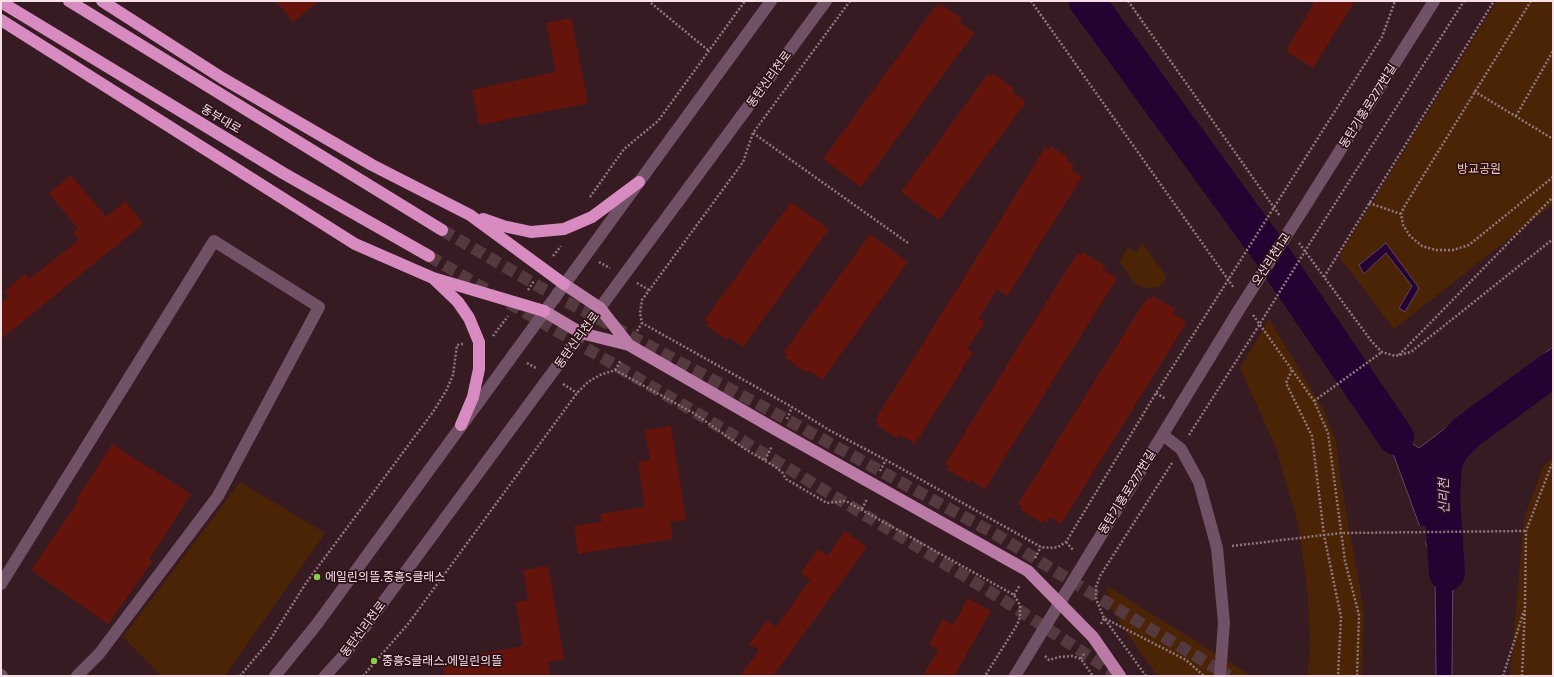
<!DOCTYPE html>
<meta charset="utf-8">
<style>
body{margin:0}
#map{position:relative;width:1554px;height:677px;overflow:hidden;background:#371b22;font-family:Commissioner,sans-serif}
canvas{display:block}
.frame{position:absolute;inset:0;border:2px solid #f5e1e5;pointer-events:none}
</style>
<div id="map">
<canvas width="1554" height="677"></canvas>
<div class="frame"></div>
</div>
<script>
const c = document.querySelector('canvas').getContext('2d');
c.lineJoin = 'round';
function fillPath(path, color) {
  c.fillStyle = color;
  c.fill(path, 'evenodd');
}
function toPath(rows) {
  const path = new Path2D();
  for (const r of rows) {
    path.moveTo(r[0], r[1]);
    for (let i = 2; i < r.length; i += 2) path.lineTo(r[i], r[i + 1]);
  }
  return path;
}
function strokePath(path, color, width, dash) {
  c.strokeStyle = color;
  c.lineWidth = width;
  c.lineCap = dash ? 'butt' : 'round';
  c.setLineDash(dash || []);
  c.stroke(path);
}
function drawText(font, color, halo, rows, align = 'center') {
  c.font = font + ' Commissioner,"Noto Sans KR",sans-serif';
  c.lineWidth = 3.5;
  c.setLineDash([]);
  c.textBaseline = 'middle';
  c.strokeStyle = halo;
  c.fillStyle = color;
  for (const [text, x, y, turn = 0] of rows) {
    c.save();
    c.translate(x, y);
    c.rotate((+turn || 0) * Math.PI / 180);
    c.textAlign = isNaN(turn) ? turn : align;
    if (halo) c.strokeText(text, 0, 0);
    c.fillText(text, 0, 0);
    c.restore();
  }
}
fillPath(toPath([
 [1497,1,1553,1,1553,204,1394,329,1339,256],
 [1142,244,1145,246,1166,276,1165,280,1162,285,1157,287,1148,288,1141,287,1133,282,1124,267,1119,262,1128,247,1136,253],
 [1269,319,1323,409,1336,440,1340,476,1364,612,1362,676,1307,676,1310,652,1308,595,1298,524,1276,448,1240,368],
 [1553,458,1553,676,1510,676,1524,518,1544,465],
 [240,482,325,533,225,676,161,676,123,637],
 [1107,586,1251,676,1157,676,1108,605]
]), '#4a2404');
const water = toPath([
 [1072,1,1081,1,1263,255,1258,262,1072,1],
 [1386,243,1419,288,1405,312,1399,308,1412,286,1386,253,1364,274,1359,265,1386,243],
 [1276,275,1397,434,1419,448,1553,347,1553,368,1525,383,1509,385,1428,460,1453,556,1452,676,1436,676,1435,568,1394,456,1272,278,1278,279,1276,275]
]);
fillPath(water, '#240232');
strokePath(water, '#634568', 1);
fillPath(toPath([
 [1249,232,1265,254,1258,264,1256,263,1242,243],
 [1275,273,1277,273,1287,286,1281,295,1270,279,1271,277,1274,277],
 [1447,525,1451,540,1423,541,1417,526]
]), '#371b22');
strokePath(toPath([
 [1087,1,1272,255,1396,437],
 [1447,573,1442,498,1444,463,1452,447,1467,432,1553,369]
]), '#240232', 36);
fillPath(toPath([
 [276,1,319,1,293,22],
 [1315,1,1355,1,1313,68,1286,51],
 [941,4,962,19,960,23,974,33,861,187,823,159,936,5,939,7],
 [571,18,588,103,479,125,472,90,556,72,546,23],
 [993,73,1014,89,1012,92,1026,102,939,220,901,192,988,74,991,77],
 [1051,146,1068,157,1066,160,1074,165,1071,170,1082,177,1007,296,997,289,979,318,985,322,967,349,973,352,915,444,900,435,898,439,877,425,879,422,875,420,1032,169,1045,147,1049,150],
 [71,175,106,217,125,201,143,224,1,339,1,303,9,296,5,291,25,274,29,279,79,240,73,233,78,229,49,193],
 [791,202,829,229,743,347,729,337,727,340,706,325,708,322,705,319],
 [870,234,908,262,822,380,808,370,806,373,785,357,787,354,784,352],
 [1083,252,1105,266,1103,269,1117,278,985,489,971,480,969,483,947,469,949,466,945,464,1064,274,1078,253,1081,255],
 [1153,296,1175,309,1173,313,1187,322,1061,524,1050,517,1047,522,1044,520,1041,523,1020,509,1022,506,1018,504,1134,318,1148,297,1151,299],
 [671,426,686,520,670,522,673,539,578,554,574,526,602,522,600,514,645,507,638,462,650,460,645,430],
 [112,444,191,494,149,560,152,562,108,624,31,570,78,502,76,500],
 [845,531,867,547,773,676,740,676,759,650,749,644,767,620,776,627,810,580,801,573,818,549,827,556],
 [548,566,564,659,548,662,550,676,445,676,444,667,479,661,478,654,523,646,516,602,528,600,523,570],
 [968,598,991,611,954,676,923,676,938,650,929,644,943,619,953,625]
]), '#65140b');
strokePath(toPath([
 [442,230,545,290,782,417,997,535,1081,587,1229,676]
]), '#54393f', 12, [12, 6]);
strokePath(toPath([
 [429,256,492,293],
 [509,303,690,409,918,547,1008,603,1119,676]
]), '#54393f', 12, [12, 6]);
strokePath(toPath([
 [850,1,753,133,743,162,642,300,640,313,642,323,792,407,829,430,886,460,1041,547,1050,548,1058,547,1066,542,1156,393,1223,288],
 [1031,1,1234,288],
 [1128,1,1280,216],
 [1531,1,1404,207,1401,214,1403,225,1410,236,1422,246,1436,250,1453,250,1469,245,1553,177],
 [651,3,709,51],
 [1474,91,1553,139],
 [1516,116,1553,51],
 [753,133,908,243],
 [1285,190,1382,37,1395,1],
 [590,197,624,149,658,121,745,1],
 [1369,203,1401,214],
 [1315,235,1464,1],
 [1299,243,1372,342,1382,352,1395,356,1411,352,1553,239],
 [553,256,561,246],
 [599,262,610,268],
 [1324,277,1494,1],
 [637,283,649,290],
 [528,290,534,281],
 [1253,315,1314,401,1328,433,1345,561,1359,615,1357,676],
 [637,331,642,323],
 [493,336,508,316],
 [1399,355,1553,197],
 [527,363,536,368],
 [615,370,621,360],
 [1292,370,1286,383,1312,436,1324,535,1341,617,1338,676],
 [563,384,577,393],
 [1156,393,1166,399],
 [1314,401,1382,352],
 [787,419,792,407],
 [1189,435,1256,330],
 [765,460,772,446],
 [880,471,886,460],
 [862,509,867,499],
 [1066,542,1074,551],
 [1232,546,1341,533,1526,531],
 [1035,558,1041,547],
 [1014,595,1020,585],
 [1101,624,1104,618,1186,660,1204,676],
 [1045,656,1049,660,1059,657,1072,656,1081,659,1093,676],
 [1081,659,1085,652],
 [240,676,270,640,306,583,433,412,446,391,453,375,457,345,463,344],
 [363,676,408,624,577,393,588,382,600,375,615,370,695,414,745,449,774,466,782,472,786,479,827,503,846,501,1014,595,1020,605,1020,617,1017,625,985,676],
 [1146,676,1104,618,1096,599,1096,587,1100,576,1172,463],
 [1503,676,1524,611],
 [1522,676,1525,606,1526,531,1551,466,1553,464]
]), '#90787e', 2.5, [2, 2]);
strokePath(toPath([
 [1302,211,1434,1],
 [1163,435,1181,449,1199,482,1217,548,1224,623,1220,676],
 [1,584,214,241,319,307,218,496,99,654,77,676],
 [1,675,2,676],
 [275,676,317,624,771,1],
 [325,676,345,654,826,1],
 [1015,676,1240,308]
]), '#705166', 12);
strokePath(toPath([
 [564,284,600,308,629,345],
 [544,311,581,333,629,345,780,432,1028,571,1093,637,1120,676]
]), '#ba7ba7', 12);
strokePath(toPath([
 [69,1,442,230],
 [102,1,222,78,372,165,470,215,564,284],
 [1,2,283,173,429,256],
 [1,20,355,244,433,278,544,311],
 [483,219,503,226,531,232,564,229,592,217,639,182],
 [435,280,458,302,469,318,479,342,479,369,473,397,461,425]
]), '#d88bc0', 12);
strokePath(toPath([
 [1223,288,1285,190],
 [1256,330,1315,235]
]), '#90787e', 2.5, [2, 2]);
strokePath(toPath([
 [1240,308,1302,211]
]), '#705166', 12);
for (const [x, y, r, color] of [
 [317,577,4,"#89cf48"],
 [374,661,4,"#89cf48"]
]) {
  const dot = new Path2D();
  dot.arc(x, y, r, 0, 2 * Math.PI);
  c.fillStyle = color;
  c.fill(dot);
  strokePath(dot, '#2d1119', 1.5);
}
drawText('12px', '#f5e1e5', '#2d1119', [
 ["동탄신리천로",769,79,-54],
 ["동탄기흥로277번길",1368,106,-58],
 ["동부대로",221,119,31],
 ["오산리천1교",1271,259,-57],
 ["동탄신리천로",577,340,-54],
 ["동탄기흥로277번길",1127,492,-58],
 ["동탄신리천로",363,629,-53]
]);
drawText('12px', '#f3cbb0', '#2d1119', [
 ["방교공원",1479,169]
]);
drawText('12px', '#f5e1e5', '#2d1119', [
 ["에일린의뜰.중흥S클래스",325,577],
 ["중흥S클래스.에일린의뜰",382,661]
], 'left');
drawText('italic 13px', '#e1bcf5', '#2d1119', [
 ["신리천",1444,496,-91]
]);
</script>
